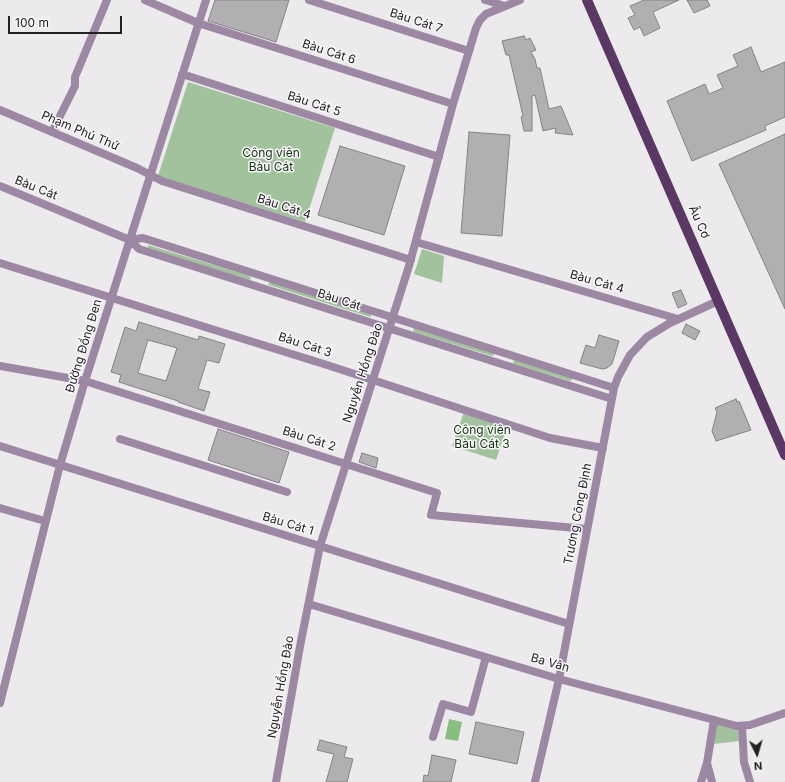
<!DOCTYPE html>
<meta charset="utf-8">
<style>
body{margin:0}
#map{position:relative;width:785px;height:782px;overflow:hidden;background:#edeaed;font-family:Inter,sans-serif}
canvas{display:block}
.north{position:absolute;left:737px;top:734px;width:40px;height:40px;-webkit-text-stroke:3px #faf7fb;paint-order:stroke;rotate:175deg;font-size:11px;font-weight:700;line-height:16px;text-align:center;color:#232223}
.north::after{content:'';display:block;margin:auto;width:14px;height:18px;background:#232223;clip-path:polygon(50% 0,100% 100%,50% 72%,0 100%)}
.scale{position:absolute;left:8px;top:16px;width:114px;height:18px;box-sizing:border-box;border:2px solid #232223;border-top:0;padding-left:5px;font-size:12px;line-height:14px;white-space:nowrap;color:#232223;-webkit-text-stroke:3px #faf7fb;paint-order:stroke}
</style>
<div id="map">
<canvas width="785" height="782"></canvas>
<div class="north">N</div>
<div class="scale">100 m</div>
</div>
<script>
const c = document.querySelector('canvas').getContext('2d');
c.lineJoin = 'round';
function fillPath(path, color) {
  c.fillStyle = color;
  c.fill(path, 'evenodd');
}
function toPath(rows) {
  const path = new Path2D();
  for (const r of rows) {
    path.moveTo(r[0], r[1]);
    for (let i = 2; i < r.length; i += 2) path.lineTo(r[i], r[i + 1]);
  }
  return path;
}
function strokePath(path, color, width, dash) {
  c.strokeStyle = color;
  c.lineWidth = width;
  c.lineCap = dash ? 'butt' : 'round';
  c.setLineDash(dash || []);
  c.stroke(path);
}
function drawText(font, color, halo, rows, align = 'center') {
  c.font = font + ' Inter,sans-serif';
  c.lineWidth = 3;
  c.setLineDash([]);
  c.textBaseline = 'middle';
  c.strokeStyle = halo;
  c.fillStyle = color;
  for (const [text, x, y, turn = 0] of rows) {
    c.save();
    c.translate(x, y);
    c.rotate((+turn || 0) * Math.PI / 180);
    c.textAlign = isNaN(turn) ? turn : align;
    if (halo) c.strokeText(text, 0, 0);
    c.fillText(text, 0, 0);
    c.restore();
  }
}
fillPath(toPath([
 [188,82,335,128,305,222,158,176],
 [148,245,250,276,251,279,249,280,148,248],
 [422,249,444,256,442,283,414,274],
 [270,282,371,314,371,316,370,317,269,285,268,284],
 [414,328,493,353,494,355,492,356,414,332,413,330],
 [514,360,572,378,572,380,570,381,514,364,513,362],
 [464,412,507,427,496,460,452,446],
 [717,724,738,729,739,741,714,744]
]), '#a2c29d');
fillPath(toPath([
 [449,719,462,722,458,741,445,739]
]), '#8abd82');
const building = toPath([
 [215,0,289,0,276,42,208,21,215,0],
 [644,0,679,0,653,12,660,28,644,36,640,27,634,30,628,18,635,15,630,6,644,0],
 [687,0,707,0,710,6,694,13,687,0],
 [524,36,526,40,530,38,536,50,531,52,535,59,537,68,540,68,549,109,561,106,573,135,555,133,556,128,543,131,535,95,532,96,532,131,524,131,521,117,523,116,509,55,506,55,502,41,524,36],
 [751,47,761,72,785,62,785,117,765,126,766,130,692,161,667,101,705,84,709,94,723,88,717,75,738,66,733,55,751,47],
 [469,132,510,135,502,236,461,233,469,132],
 [785,134,785,309,719,164,785,134],
 [340,146,405,166,384,235,318,215,340,146],
 [681,290,687,304,678,308,672,293,681,290],
 [139,322,198,340,199,336,225,344,219,363,207,360,198,389,210,392,204,411,178,402,178,401,119,382,121,375,111,372,125,327,136,331,139,322],
 [148,340,177,348,166,381,138,373,148,340],
 [686,324,700,331,695,340,682,333,686,324],
 [599,335,619,341,612,364,607,368,602,369,580,363,586,345,595,348,599,335],
 [736,399,737,402,739,401,751,430,716,441,712,431,717,412,715,408,736,399],
 [218,429,289,452,279,483,208,460,218,429],
 [362,453,378,458,376,468,359,462,362,453],
 [476,722,524,732,517,764,469,754,476,722],
 [320,740,347,747,344,757,353,759,347,782,326,782,334,754,317,750,320,740],
 [432,755,456,760,451,782,423,782,424,775,428,776,432,755]
]);
fillPath(building, '#b1afb2');
strokePath(building, '#858285', 1);
strokePath(toPath([
 [145,0,198,23,453,104],
 [309,0,469,51],
 [485,0,505,6],
 [182,74,439,157],
 [0,110,137,168,162,181,411,260],
 [52,132,75,86,75,77,107,0],
 [0,186,130,240,139,249,612,399],
 [130,240,143,238,614,388],
 [416,242,678,319],
 [0,263,327,365,550,438,603,448],
 [0,366,85,381,437,493,431,515,587,529],
 [120,439,287,492],
 [0,446,569,624],
 [0,508,45,521],
 [309,604,559,679,737,726,750,725,785,713],
 [0,703,60,465,85,381,206,0],
 [742,726,744,762,750,782],
 [433,737,443,704,471,712,486,657],
 [707,763,712,782],
 [276,782,301,641,320,546,409,266,453,104,476,28,480,20,486,14,520,0],
 [535,782,559,679,614,388,618,377,630,355,647,337,670,323,718,301],
 [701,782,707,763,714,720]
]), '#9c88a2', 8);
strokePath(toPath([
 [587,0,785,455]
]), '#5b3864', 10);
drawText('12px', '#232223', '#faf7fb', [
 ["Bàu Cát 7",416,21,18],
 ["Bàu Cát 6",329,52,18],
 ["Bàu Cát 5",314,104,18],
 ["Phạm Phú Thứ",80,131,23],
 ["Bàu Cát",36,188,22],
 ["Bàu Cát 4",284,207,18],
 ["Âu Cơ",699,222,66],
 ["Bàu Cát 4",597,282,16],
 ["Bàu Cát",339,300,18],
 ["Bàu Cát 3",305,345,18],
 ["Đường Đồng Đen",84,346,-73],
 ["Nguyễn Hồng Đào",363,373,-72],
 ["Bàu Cát 2",309,439,18],
 ["Trương Công Định",578,514,-79],
 ["Bàu Cát 1",288,524,17],
 ["Ba Vân",550,663,16],
 ["Nguyễn Hồng Đào",281,687,-80]
]);
drawText('12px', '#10330b', '#faf7fb', [
 ["Công viên",271,153],
 ["Bàu Cát",271,167],
 ["Công viên",482,430],
 ["Bàu Cát 3",482,444]
]);
</script>
